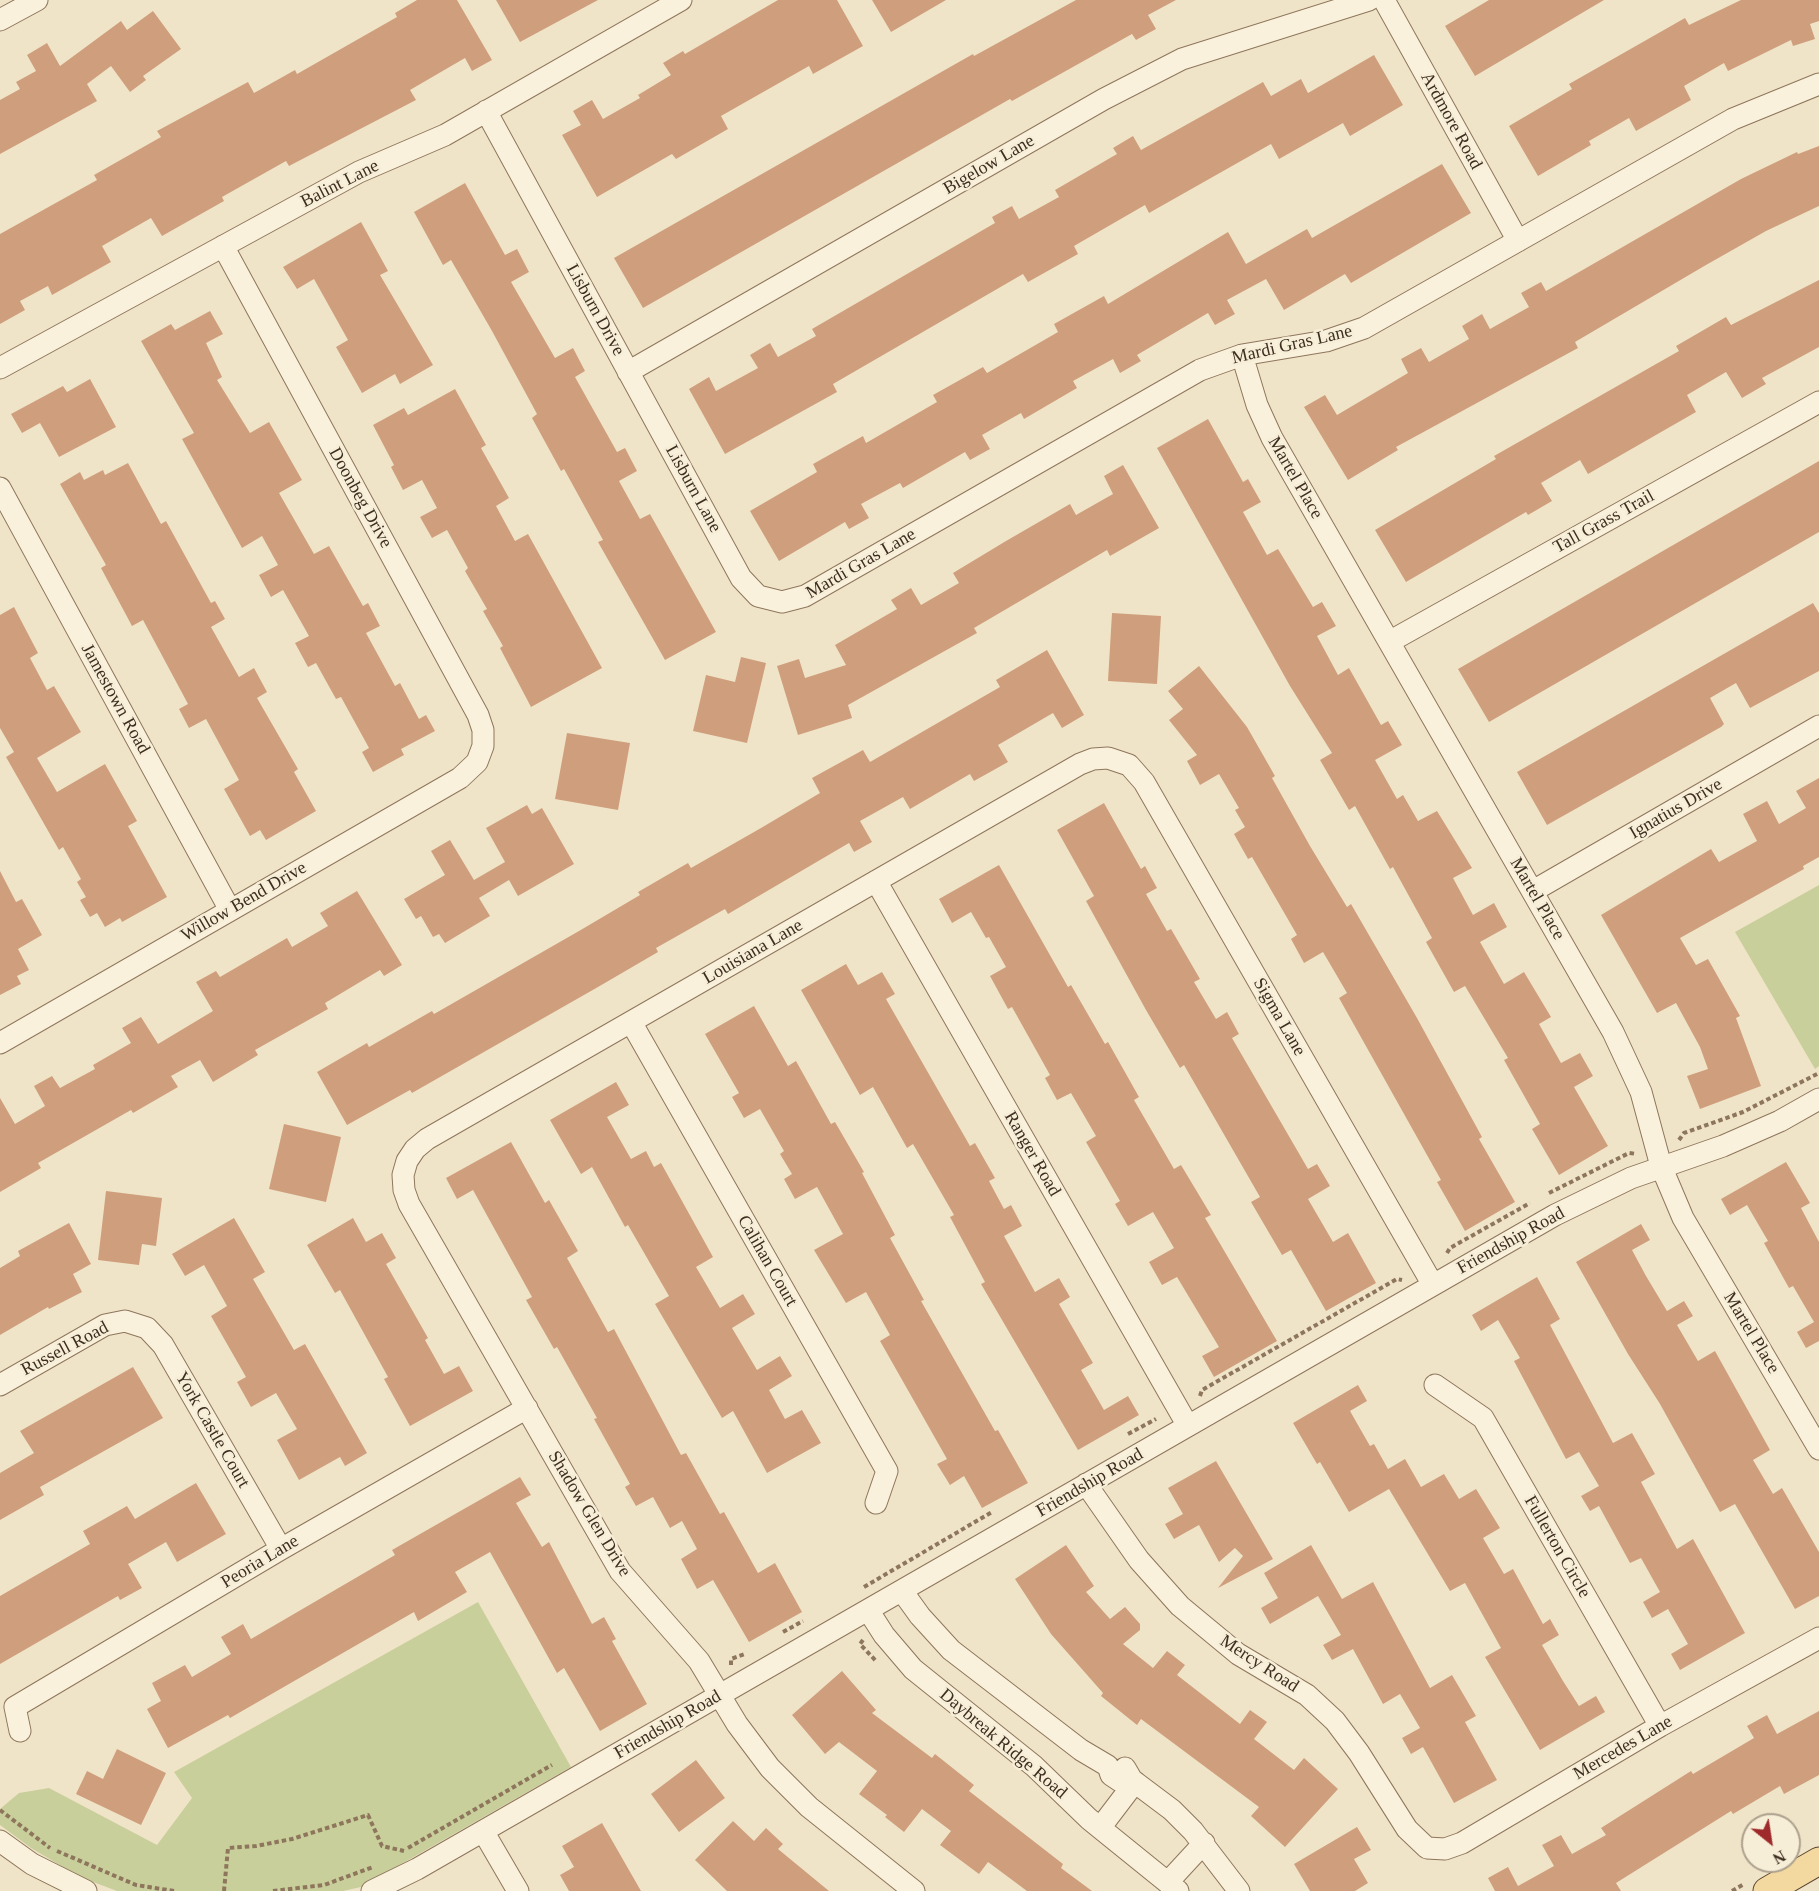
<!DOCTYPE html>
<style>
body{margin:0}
#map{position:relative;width:1819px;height:1891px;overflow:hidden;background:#f0e4c8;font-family:"Times New Roman",serif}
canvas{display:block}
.north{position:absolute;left:1741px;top:1813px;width:60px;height:60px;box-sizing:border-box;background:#f7eed8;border:2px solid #ada18e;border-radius:50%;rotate:150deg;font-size:16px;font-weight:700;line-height:24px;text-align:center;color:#3d2e20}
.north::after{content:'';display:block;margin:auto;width:21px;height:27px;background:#9e2a2b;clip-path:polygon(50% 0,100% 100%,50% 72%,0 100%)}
</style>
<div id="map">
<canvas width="1819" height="1891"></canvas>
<div class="north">N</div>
</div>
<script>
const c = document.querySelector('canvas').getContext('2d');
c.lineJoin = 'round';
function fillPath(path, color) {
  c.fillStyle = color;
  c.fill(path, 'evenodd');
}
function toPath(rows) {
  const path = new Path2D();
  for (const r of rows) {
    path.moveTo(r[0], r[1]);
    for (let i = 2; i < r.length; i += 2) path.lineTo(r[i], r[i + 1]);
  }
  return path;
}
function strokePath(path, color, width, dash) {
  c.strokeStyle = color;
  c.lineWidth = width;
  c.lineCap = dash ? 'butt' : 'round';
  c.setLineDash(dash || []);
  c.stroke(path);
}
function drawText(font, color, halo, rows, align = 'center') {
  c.font = font + ' "Times New Roman",serif';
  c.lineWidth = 5;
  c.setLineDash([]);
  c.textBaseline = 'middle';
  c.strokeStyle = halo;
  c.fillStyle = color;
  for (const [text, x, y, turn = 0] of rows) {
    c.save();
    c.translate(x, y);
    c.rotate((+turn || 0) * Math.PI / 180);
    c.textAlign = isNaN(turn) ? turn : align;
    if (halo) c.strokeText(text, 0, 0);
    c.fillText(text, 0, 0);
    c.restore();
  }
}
fillPath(toPath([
 [1819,885,1819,1066,1815,1069,1735,932],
 [478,1602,571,1767,361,1887,343,1891,117,1891,80,1877,31,1848,0,1825,0,1809,19,1793,49,1788,157,1845,192,1798,174,1772]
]), '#c9cf9b');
fillPath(toPath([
 [417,0,457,0,492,60,472,71,465,58,410,90,416,100,289,166,286,161,222,197,224,201,162,236,151,218,102,246,111,262,52,295,48,286,20,301,25,310,0,324,0,234,97,180,94,175,161,137,157,131,248,82,254,93,295,70,297,74,397,17,395,13],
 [496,0,598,0,520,42],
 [778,0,837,0,863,46,813,74,809,66,721,116,728,129,676,159,672,154,597,197,562,135,581,125,573,111,592,100,603,119,640,98,638,95,671,75,663,63,683,51,685,54],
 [872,0,946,0,891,32],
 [1076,0,1176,0,1148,15,1156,29,1136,40,1132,34,1012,101,1010,99,643,308,614,258,973,54,974,56],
 [1489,0,1604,0,1475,76,1445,26],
 [1741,0,1819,0,1819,21,1810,24,1815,39,1793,46,1791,40,1728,71,1724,63,1684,86,1691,100,1636,131,1629,118,1589,141,1591,145,1538,176,1509,126,1572,89,1569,84,1685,18,1689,25],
 [153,11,181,49,143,76,146,80,130,92,111,66,87,84,97,101,0,154,0,100,20,89,16,82,36,71,27,55,47,43,60,66,121,21,127,30],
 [1374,55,1403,105,1350,136,1343,123,1279,159,1271,144,1149,213,1145,205,1074,246,1078,254,1028,282,1023,274,833,384,837,392,725,454,689,389,709,377,716,391,758,368,750,355,770,343,778,357,816,336,812,329,995,223,992,217,1012,206,1019,219,1059,197,1055,190,1117,154,1113,148,1133,136,1141,150,1263,82,1271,96,1301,79,1308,93],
 [1819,146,1819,206,1766,231,1706,265,1575,342,1578,348,1396,447,1398,450,1348,480,1304,407,1325,395,1337,415,1408,373,1401,359,1421,348,1429,362,1469,339,1462,326,1482,314,1490,329,1529,307,1521,293,1541,282,1546,291,1741,179,1797,152,1798,154],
 [1442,164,1471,213,1351,283,1345,274,1284,310,1266,279,1227,300,1235,314,1215,325,1208,313,1137,355,1141,361,1120,373,1113,359,1073,381,1077,388,1024,419,1021,413,982,435,990,449,970,460,965,452,903,488,900,483,861,504,869,518,849,529,845,522,779,561,750,511,817,472,813,464,863,436,866,443,937,402,933,395,983,367,987,373,1058,332,1054,324,1104,296,1108,304,1228,232,1246,264,1307,229,1312,238],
 [465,183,505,255,517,249,529,272,511,282,555,358,573,348,585,371,575,377,617,452,625,448,637,471,619,481,640,519,650,514,716,632,665,660,598,542,603,540,564,469,561,471,532,418,537,414,492,331,451,260,443,265,414,212],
 [361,222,388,271,380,275,433,365,400,384,395,374,362,393,336,347,348,340,314,279,297,289,283,267],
 [1819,280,1819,347,1762,378,1766,384,1742,398,1726,372,1687,395,1696,412,1588,474,1580,460,1541,483,1552,501,1528,515,1526,512,1406,582,1375,530,1496,459,1494,456,1679,351,1676,346,1726,317,1731,325],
 [210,311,223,334,206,343,222,377,217,380,250,433,269,422,302,480,279,493,314,554,329,546,363,606,368,603,380,626,366,633,395,686,400,683,419,719,426,715,435,731,401,749,404,755,373,772,362,752,369,748,341,697,336,699,316,663,308,667,295,643,309,636,283,590,271,597,259,575,278,565,262,536,242,548,182,439,194,433,141,341,171,324,175,330],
 [90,379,116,427,59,457,40,423,22,433,11,414,63,386,67,392],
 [455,389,486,445,481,448,509,498,496,506,515,541,528,534,602,668,531,707,500,648,503,646,483,611,487,609,465,571,468,568,447,530,432,538,420,517,437,508,422,480,403,490,391,467,394,465,373,425,404,408,408,415],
 [1208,419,1243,482,1248,479,1261,502,1243,512,1267,555,1278,549,1313,607,1322,602,1336,626,1317,636,1338,675,1349,668,1381,725,1388,721,1402,745,1375,760,1397,799,1403,795,1418,821,1437,811,1472,868,1453,878,1473,915,1494,903,1507,927,1480,942,1504,984,1524,972,1551,1017,1539,1024,1561,1063,1580,1053,1593,1076,1574,1087,1608,1146,1559,1175,1532,1129,1540,1124,1504,1060,1508,1058,1465,986,1454,992,1426,942,1432,938,1393,867,1390,869,1355,806,1349,810,1320,760,1332,753,1290,686,1157,448],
 [1819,461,1819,532,1489,722,1458,669],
 [128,463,161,524,166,521,211,603,215,601,225,619,211,627,239,677,254,668,267,692,257,698,298,769,294,772,316,811,266,840,260,830,250,836,224,789,239,780,206,719,189,728,179,709,188,704,143,620,132,626,101,568,106,565,60,484,80,472,84,480,103,470,105,475],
 [1123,465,1159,528,1110,556,1107,550,974,628,977,633,848,705,852,718,798,735,777,666,799,659,805,678,846,665,835,645,897,609,891,600,911,588,921,605,959,583,953,573,1006,541,1070,504,1076,515,1113,494,1104,476],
 [1813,603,1819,613,1819,671,1750,708,1736,683,1710,698,1724,724,1721,727,1547,825,1517,772],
 [14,607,38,653,30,658,47,690,54,686,81,732,37,758,57,792,105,764,137,821,128,826,167,897,122,922,120,918,105,927,97,913,90,917,80,900,86,897,77,882,81,879,63,847,59,850,6,757,14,752,0,728,0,615],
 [1112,613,1161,616,1157,684,1108,681],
 [1047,650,1084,715,1062,728,1053,713,998,745,1008,762,974,781,970,774,910,809,903,797,860,821,872,842,854,852,849,843,728,914,725,909,656,948,658,952,598,987,412,1093,410,1090,347,1125,317,1072,367,1043,369,1047,432,1011,434,1014,579,931,640,895,638,892,688,863,691,868,761,828,820,793,812,778,863,750,870,762,1000,687,996,680],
 [741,657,766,663,747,743,693,731,706,675,735,682],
 [1199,666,1247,727,1275,776,1272,778,1310,846,1347,907,1351,904,1417,1018,1482,1137,1479,1139,1515,1202,1465,1231,1437,1182,1441,1180,1339,998,1347,993,1323,952,1304,963,1291,939,1297,935,1252,857,1248,859,1234,834,1245,827,1235,810,1239,808,1219,774,1200,785,1187,761,1197,755,1169,720,1183,709,1168,691],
 [567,733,630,743,618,810,555,799],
 [1819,778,1819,857,1803,866,1804,869,1680,938,1696,965,1708,959,1740,1016,1736,1018,1761,1086,1700,1109,1687,1076,1708,1069,1700,1047,1676,1003,1657,1013,1601,915,1711,849,1719,862,1757,841,1743,814,1767,801,1779,824,1806,808,1796,791],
 [1104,803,1141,869,1145,866,1157,888,1146,894,1167,931,1171,929,1200,979,1194,982,1216,1019,1227,1012,1239,1034,1232,1038,1308,1169,1317,1164,1330,1186,1308,1199,1333,1242,1348,1233,1376,1283,1326,1311,1291,1250,1282,1255,1251,1202,1260,1197,1184,1065,1180,1068,1146,1010,1086,901,1094,896,1057,830],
 [527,805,532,814,542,808,574,864,518,896,509,880,479,898,490,916,445,943,439,934,433,937,421,916,416,919,404,899,445,875,431,851,450,840,474,880,505,862,486,828],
 [999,865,1068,987,1071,985,1105,1044,1108,1042,1139,1097,1134,1100,1174,1169,1181,1165,1211,1215,1205,1218,1277,1341,1214,1377,1202,1356,1219,1347,1177,1277,1162,1285,1149,1262,1174,1248,1153,1212,1128,1226,1115,1204,1120,1201,1086,1142,1096,1136,1071,1093,1057,1100,1045,1078,1050,1075,1012,1007,1008,1009,990,976,1006,967,989,937,986,938,971,912,952,923,939,899],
 [0,871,16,902,22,899,42,935,18,949,29,970,17,976,21,984,0,995],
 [357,891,402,965,384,976,380,970,325,1003,328,1009,255,1050,258,1055,213,1082,200,1060,171,1076,178,1087,133,1113,131,1110,38,1163,41,1168,0,1192,0,1098,15,1124,45,1106,34,1086,52,1076,60,1088,95,1069,93,1065,131,1043,122,1028,141,1017,158,1044,213,1011,196,982,216,971,220,977,287,938,292,947,328,926,320,913],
 [846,964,858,985,882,972,895,994,886,999,970,1146,975,1143,995,1178,989,1181,1004,1209,1011,1205,1022,1226,1004,1236,1019,1263,1035,1292,1059,1278,1070,1297,1059,1304,1093,1363,1081,1370,1104,1410,1128,1396,1139,1415,1078,1450,981,1284,985,1282,950,1217,954,1215,913,1144,907,1148,873,1087,860,1095,801,990],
 [754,1006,788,1066,796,1061,831,1124,835,1122,864,1172,862,1173,895,1235,890,1238,924,1300,921,1301,995,1431,998,1430,1028,1483,982,1508,964,1476,950,1485,937,1464,947,1459,880,1341,890,1335,866,1292,846,1303,814,1250,843,1234,817,1187,795,1199,784,1179,792,1174,780,1154,784,1151,760,1109,744,1118,732,1097,739,1093,705,1034],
 [616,1082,629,1105,607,1117,631,1159,646,1151,654,1167,661,1163,713,1257,696,1267,720,1308,743,1294,755,1314,732,1328,757,1370,780,1356,792,1376,769,1390,785,1419,802,1410,821,1443,767,1473,733,1411,722,1418,655,1304,669,1296,628,1225,625,1227,592,1167,581,1174,550,1120],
 [284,1124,341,1137,326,1202,269,1189],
 [511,1142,545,1203,549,1200,578,1251,567,1258,608,1332,614,1329,681,1455,686,1453,720,1514,724,1512,758,1573,775,1563,802,1612,749,1642,713,1580,697,1589,681,1559,697,1549,682,1521,670,1528,653,1497,636,1506,625,1487,630,1484,594,1419,597,1418,557,1347,554,1349,526,1300,532,1297,473,1190,457,1199,446,1178],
 [1786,1162,1810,1203,1801,1208,1819,1242,1819,1341,1806,1348,1797,1332,1814,1322,1793,1286,1789,1288,1764,1243,1768,1241,1747,1205,1730,1215,1721,1199],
 [106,1191,162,1198,156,1246,142,1244,139,1265,98,1260],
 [234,1218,265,1272,253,1279,294,1350,305,1344,367,1453,345,1466,340,1457,299,1480,277,1440,297,1429,276,1393,251,1407,237,1382,246,1377,211,1316,227,1306,204,1265,185,1276,172,1254],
 [353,1218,366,1242,382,1233,396,1258,386,1264,428,1338,425,1340,444,1374,459,1366,473,1391,410,1426,384,1379,388,1377,340,1290,335,1293,307,1245],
 [69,1223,91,1264,73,1274,82,1292,49,1309,48,1307,0,1335,0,1268,20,1256,18,1251],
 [1641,1224,1650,1240,1632,1250,1646,1276,1667,1311,1684,1301,1693,1316,1677,1325,1698,1361,1715,1351,1770,1450,1753,1460,1773,1494,1782,1488,1819,1552,1819,1596,1795,1609,1735,1504,1720,1512,1660,1404,1628,1354,1576,1262],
 [1537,1277,1560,1319,1550,1325,1613,1443,1632,1433,1655,1474,1641,1482,1677,1549,1693,1539,1745,1633,1680,1670,1671,1654,1688,1644,1668,1609,1652,1618,1643,1602,1660,1592,1641,1558,1630,1563,1599,1506,1590,1511,1581,1496,1599,1486,1579,1452,1566,1459,1514,1361,1520,1358,1498,1320,1481,1331,1472,1315],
 [133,1367,163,1418,40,1487,44,1495,0,1520,0,1473,34,1453,20,1431],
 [1358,1385,1367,1401,1350,1411,1370,1446,1374,1444,1388,1469,1405,1459,1421,1487,1444,1474,1459,1499,1476,1489,1500,1528,1483,1538,1504,1574,1513,1569,1543,1624,1550,1619,1559,1635,1542,1645,1563,1681,1579,1706,1596,1696,1605,1712,1540,1750,1485,1657,1501,1648,1465,1583,1450,1591,1389,1489,1349,1512,1320,1462,1317,1464,1293,1423],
 [1216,1461,1273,1559,1218,1588,1243,1556,1235,1548,1219,1562,1199,1525,1174,1539,1165,1524,1183,1514,1168,1488],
 [520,1477,531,1495,516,1503,542,1547,549,1542,592,1624,604,1617,616,1639,612,1641,647,1704,600,1731,564,1668,557,1673,490,1552,455,1572,467,1592,418,1621,414,1612,230,1718,228,1715,168,1748,147,1709,161,1701,152,1683,185,1665,192,1677,231,1654,221,1637,243,1624,251,1639,395,1555,392,1550],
 [196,1483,226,1534,177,1562,166,1542,128,1564,142,1588,120,1600,118,1596,0,1664,0,1596,90,1544,83,1531,127,1506,135,1519],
 [1066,1545,1094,1586,1086,1592,1110,1619,1125,1607,1140,1624,1140,1630,1123,1644,1153,1668,1167,1651,1185,1665,1177,1675,1240,1724,1250,1710,1267,1722,1254,1739,1294,1770,1304,1758,1338,1789,1285,1847,1251,1816,1259,1807,1141,1719,1137,1725,1101,1696,1103,1693,1051,1634,1015,1579],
 [1311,1545,1342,1599,1373,1582,1430,1688,1452,1675,1476,1716,1465,1722,1497,1780,1454,1803,1423,1747,1411,1754,1402,1738,1420,1728,1400,1694,1383,1704,1353,1649,1332,1660,1323,1645,1341,1635,1318,1596,1270,1624,1261,1608,1278,1598,1264,1573],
 [842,1671,876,1710,872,1713,932,1758,935,1754,974,1785,969,1791,1063,1864,1061,1868,1092,1891,1027,1891,988,1862,979,1874,940,1845,951,1831,922,1809,904,1832,885,1817,887,1815,859,1794,877,1771,839,1742,825,1754,792,1715],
 [1819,1711,1819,1775,1784,1794,1780,1786,1733,1814,1731,1811,1616,1883,1621,1891,1495,1891,1488,1878,1508,1867,1518,1886,1554,1866,1542,1845,1561,1835,1572,1854,1606,1835,1601,1828,1691,1771,1693,1774,1754,1738,1747,1726,1767,1715,1777,1734],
 [117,1749,166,1773,141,1825,76,1794,87,1771,103,1779],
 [696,1760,725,1798,679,1832,651,1794],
 [733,1821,754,1841,766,1828,783,1844,778,1849,829,1891,727,1891,695,1860],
 [602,1823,641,1891,569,1891,560,1875,574,1867,562,1846],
 [1357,1827,1371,1850,1354,1859,1368,1883,1355,1891,1310,1891,1294,1864]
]), '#cf9f7d');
const minor = toPath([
 [1384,0,1518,241],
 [0,20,37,0],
 [486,111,741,578,758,596,782,602,805,596,1200,370,1242,355,1326,341,1364,328,1733,119,1819,84],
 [1242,355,1257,405,1272,438,1613,1032,1641,1092,1661,1166,1683,1218,1819,1449],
 [0,368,359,172,445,135,681,0],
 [628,372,1104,99,1182,59,1369,0],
 [0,488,230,910],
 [1389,642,1819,402],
 [876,881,1188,1426],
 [1533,891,1819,726],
 [631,1022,887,1471,876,1503],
 [0,1043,460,778,477,762,483,746,483,730,478,715,223,246],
 [0,1385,105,1325,125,1321,147,1328,163,1345,281,1549],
 [1435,1385,1483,1418,1660,1726],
 [1086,1484,1139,1560,1180,1606,1238,1654,1307,1695,1335,1721,1359,1753,1407,1829,1427,1848,1445,1849,1462,1843,1660,1726,1819,1638],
 [902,1591,920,1616,951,1650,1081,1750,1108,1766,1111,1775,1120,1781,1132,1780],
 [868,1610,884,1635,913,1669,1034,1766,1089,1819,1178,1891],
 [20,1731,15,1707,281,1549,527,1408],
 [1125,1768,1132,1780,1172,1810,1193,1831,1239,1891],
 [1100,1828,1135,1782],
 [483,1831,518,1891],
 [0,1841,32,1864,86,1891],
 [1168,1882,1204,1843],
 [372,1891,417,1869,1555,1215,1631,1178,1723,1146,1780,1121,1819,1099],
 [914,1891,809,1807,770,1768,737,1724,699,1661,620,1571,409,1204,404,1190,403,1175,407,1161,415,1149,427,1139,1080,764,1093,759,1108,758,1129,765,1144,782,1433,1285]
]);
const major = toPath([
 [1767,1891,1819,1861]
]);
strokePath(minor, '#8d765c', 23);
strokePath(major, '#5b4430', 29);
strokePath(toPath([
 [1679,1140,1684,1133,1743,1112,1819,1073],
 [1549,1193,1629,1153,1637,1154],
 [1447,1253,1450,1248,1530,1203],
 [1200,1396,1202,1390,1397,1279,1402,1280],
 [1128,1434,1156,1419],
 [864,1587,992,1512],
 [783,1632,803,1621],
 [863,1640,860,1644,876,1661],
 [731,1665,731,1659,745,1654],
 [0,1810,50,1848],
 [408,1848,552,1765],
 [57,1851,136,1885,174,1891],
 [224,1891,228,1848,256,1846,292,1839,368,1815,382,1846,404,1851],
 [273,1891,324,1885,373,1867],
 [1732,1891,1744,1884]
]), '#8d765c', 4, [4.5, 3]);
strokePath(minor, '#faf1dc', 21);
strokePath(major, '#f3d9a0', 27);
drawText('18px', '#3d2e20', '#f7eed8', [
 ["Ardmore Road",1451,121,61],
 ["Bigelow Lane",989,165,-30],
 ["Balint Lane",340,184,-27],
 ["Lisburn Drive",595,310,61],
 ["Mardi Gras Lane",1292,345,-13],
 ["Martel Place",1295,478,60],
 ["Lisburn Lane",693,489,61],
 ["Doonbeg Drive",360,498,61],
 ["Tall Grass Trail",1604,522,-29],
 ["Mardi Gras Lane",861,564,-30],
 ["Jamestown Road",115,699,61],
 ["Ignatius Drive",1676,809,-30],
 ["Martel Place",1537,899,60],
 ["Willow Bend Drive",244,902,-30],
 ["Louisiana Lane",753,952,-30],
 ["Sigma Lane",1279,1017,60],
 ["Ranger Road",1032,1154,60],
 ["Friendship Road",1511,1241,-29],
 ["Calihan Court",767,1261,60],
 ["Martel Place",1751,1333,59],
 ["Russell Road",65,1349,-28],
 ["York Castle Court",212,1430,60],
 ["Friendship Road",1090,1483,-30],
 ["Shadow Glen Drive",589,1514,59],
 ["Fullerton Circle",1557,1547,60],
 ["Peoria Lane",260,1562,-31],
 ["Mercy Road",1259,1664,33],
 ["Friendship Road",668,1725,-30],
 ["Daybreak Ridge Road",1003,1744,40],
 ["Mercedes Lane",1623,1748,-30]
]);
</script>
